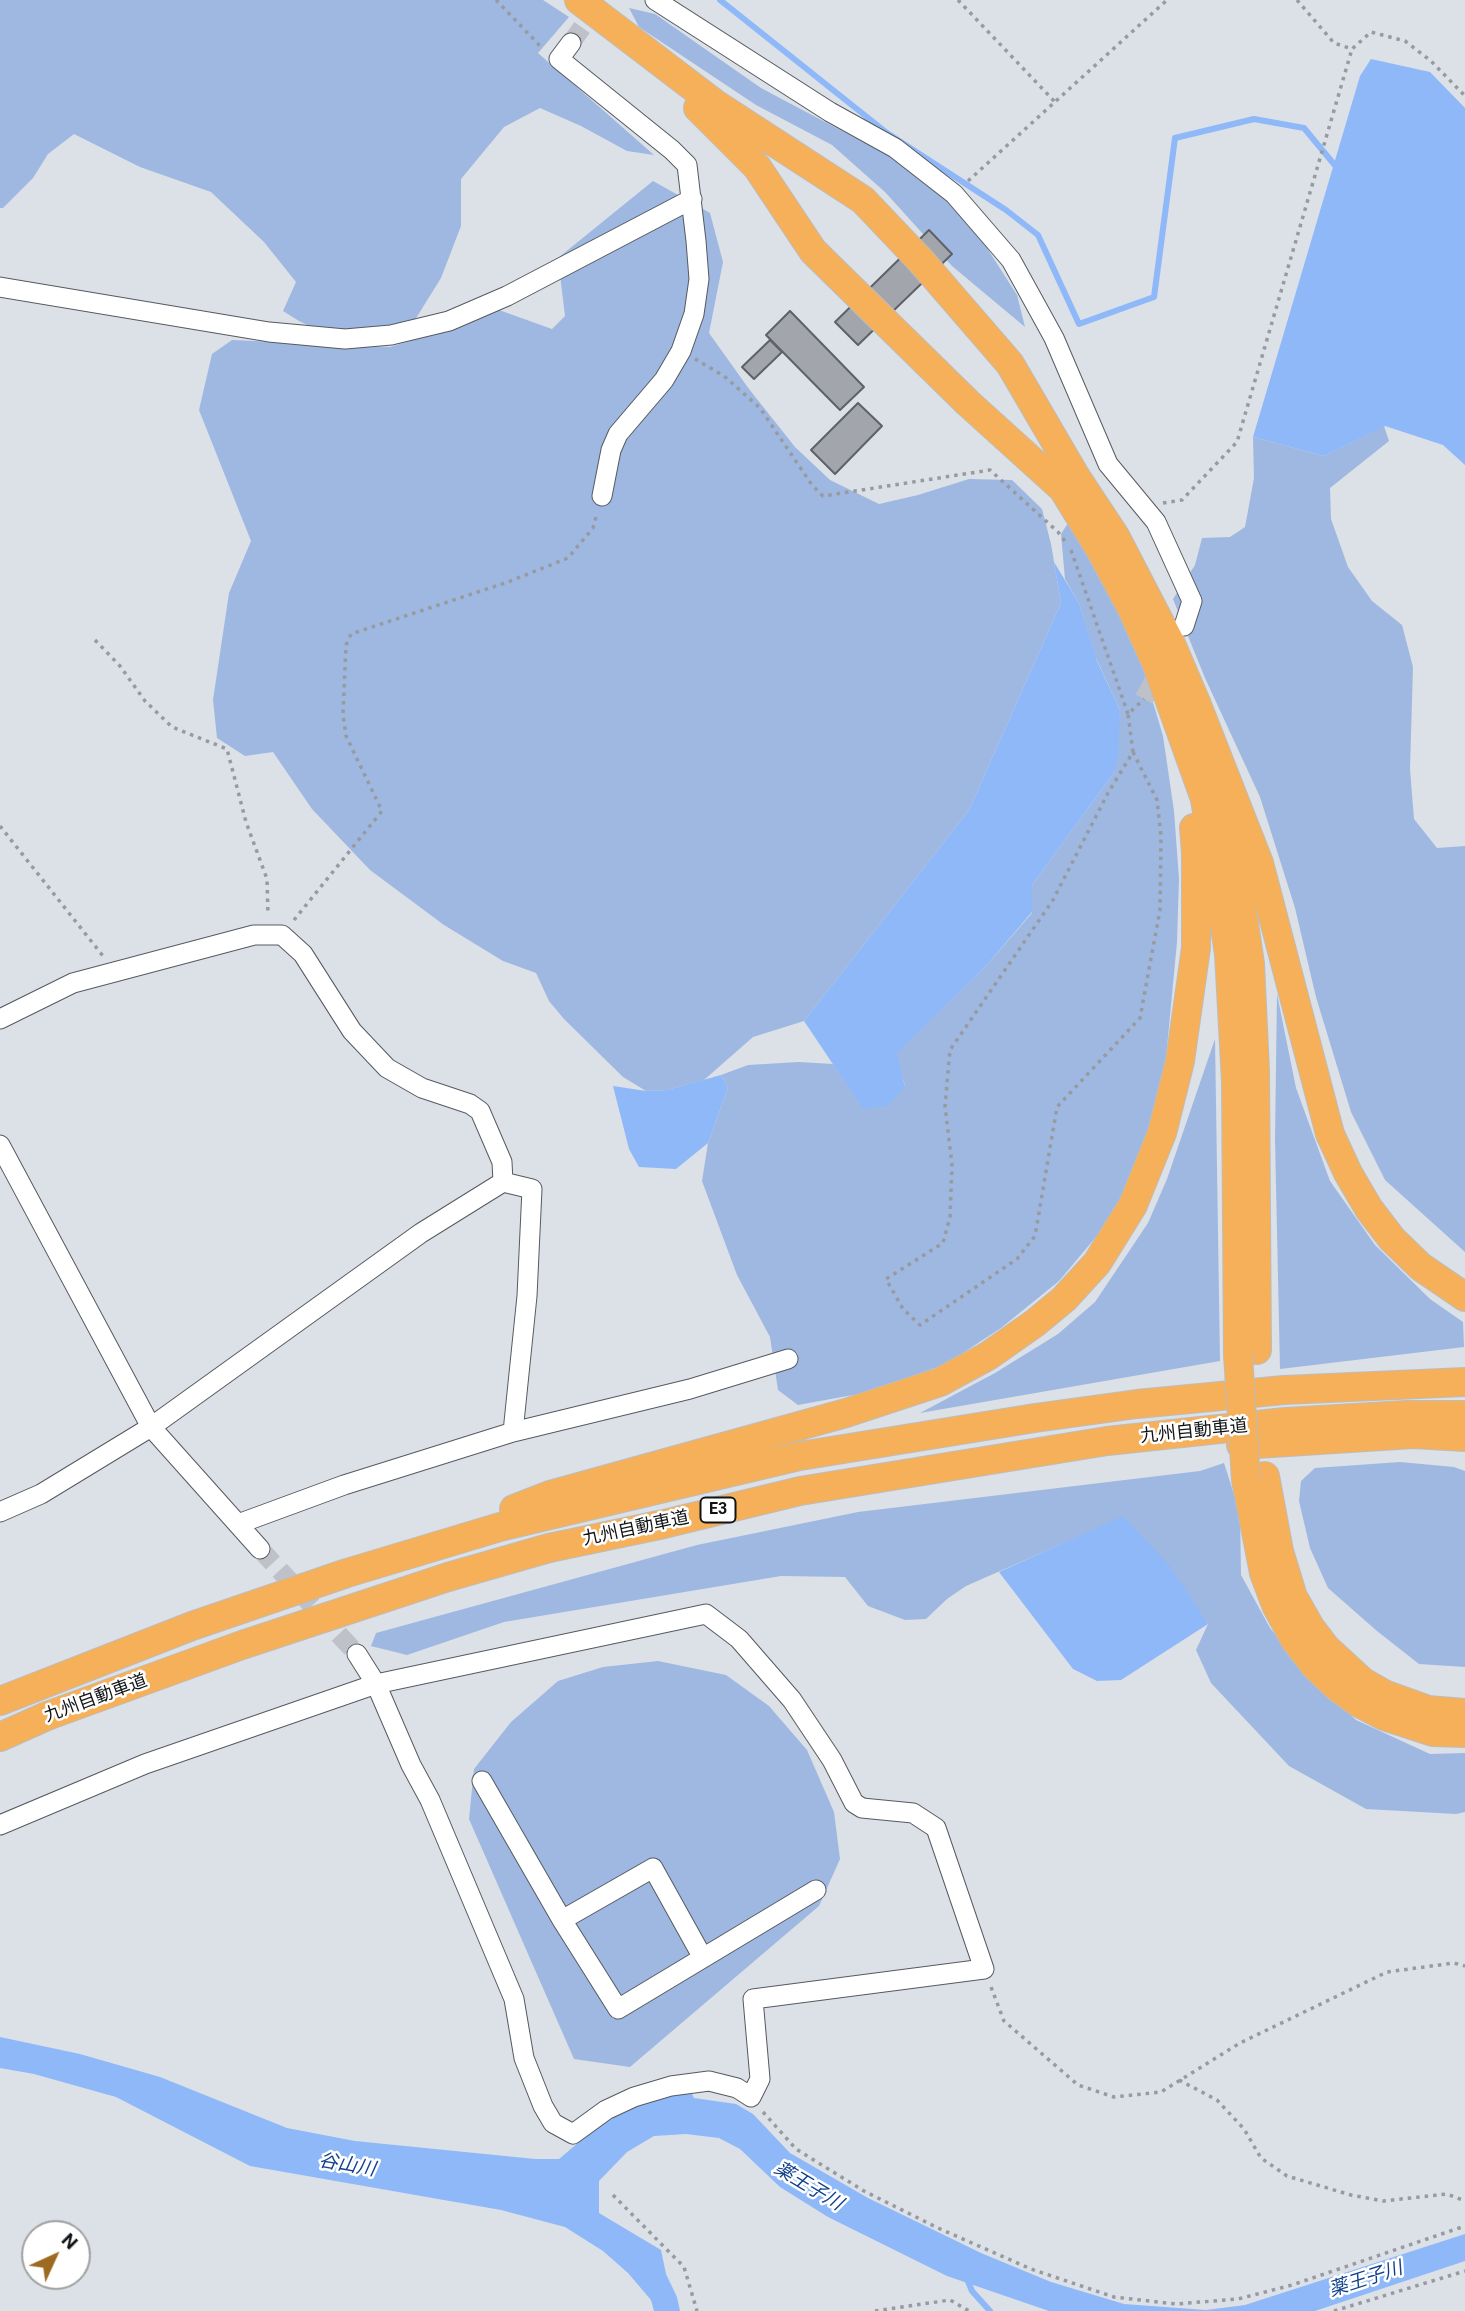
<!DOCTYPE html>
<meta charset="utf-8">
<style>
body{margin:0}
#map{position:relative;width:1465px;height:2311px;overflow:hidden;background:#dce0e7;font-family:Roboto,sans-serif}
canvas{display:block}
.north{position:absolute;left:21px;top:2220px;width:70px;height:70px;box-sizing:border-box;background:#fff;border:2px solid #a0a1a1;border-radius:50%;rotate:45deg;font-size:19px;font-weight:700;line-height:28px;text-align:center;color:#111315}
.north::after{content:'';display:block;margin:auto;width:24px;height:32px;background:#9e6a22;clip-path:polygon(50% 0,100% 100%,50% 72%,0 100%)}
</style>
<div id="map">
<canvas width="1465" height="2311"></canvas>
<div class="north">N</div>
</div>
<script>
const c = document.querySelector('canvas').getContext('2d');
c.lineJoin = 'round';
function fillPath(path, color) {
  c.fillStyle = color;
  c.fill(path, 'evenodd');
}
function toPath(rows) {
  const path = new Path2D();
  for (const r of rows) {
    path.moveTo(r[0], r[1]);
    for (let i = 2; i < r.length; i += 2) path.lineTo(r[i], r[i + 1]);
  }
  return path;
}
function strokePath(path, color, width, dash) {
  c.strokeStyle = color;
  c.lineWidth = width;
  c.lineCap = dash ? 'butt' : 'round';
  c.setLineDash(dash || []);
  c.stroke(path);
}
function drawText(font, color, halo, rows, align = 'center') {
  c.font = font + ' Roboto,"Noto Sans JP",sans-serif';
  c.lineWidth = 5;
  c.setLineDash([]);
  c.textBaseline = 'middle';
  c.strokeStyle = halo;
  c.fillStyle = color;
  for (const [text, x, y, turn = 0] of rows) {
    c.save();
    c.translate(x, y);
    c.rotate((+turn || 0) * Math.PI / 180);
    c.textAlign = isNaN(turn) ? turn : align;
    if (halo) c.strokeText(text, 0, 0);
    c.fillText(text, 0, 0);
    c.restore();
  }
}
fillPath(toPath([
 [0,0,543,0,569,17,538,53,654,155,627,151,581,126,540,108,504,127,461,179,461,226,441,278,413,323,329,335,299,321,283,311,296,282,264,242,211,192,140,167,74,134,48,154,33,178,3,208,0,208],
 [629,8,655,14,761,88,938,182,978,234,1017,295,1025,327,952,266,885,192,832,145,756,105,639,27],
 [653,181,710,213,723,262,709,333,749,389,795,447,830,480,879,504,918,495,969,479,1012,480,1042,509,1051,544,1061,603,969,810,804,1021,753,1037,704,1080,667,1090,646,1091,623,1077,564,1019,549,1001,536,973,503,961,444,925,370,870,312,809,273,752,245,756,217,738,213,700,229,593,251,541,199,410,212,354,232,340,390,347,442,331,485,305,552,329,565,316,558,258],
 [1384,426,1389,441,1330,488,1331,519,1348,567,1372,601,1402,625,1413,667,1410,769,1414,819,1437,848,1465,846,1465,1252,1385,1180,1351,1112,1316,997,1295,908,1260,797,1205,678,1173,599,1195,565,1202,538,1230,537,1245,527,1254,478,1253,437,1324,456],
 [1070,520,1100,572,1138,652,1163,736,1174,811,1179,879,1177,942,1164,1079,1143,1157,1106,1225,1059,1281,1001,1328,946,1364,864,1393,798,1405,778,1390,770,1337,737,1275,702,1181,708,1143,728,1088,721,1075,748,1065,799,1062,833,1064,863,1108,905,1086,896,1053,987,965,1032,913,1032,885,1113,774,1120,710,1095,656,1079,603,1065,579,1061,534],
 [1277,994,1296,1088,1330,1181,1375,1245,1430,1299,1463,1322,1464,1347,1280,1369,1275,1139],
 [1215,1039,1220,1361,920,1413,995,1373,1058,1334,1095,1302,1148,1223,1167,1179],
 [1400,1462,1454,1467,1465,1471,1465,1667,1419,1664,1377,1631,1328,1588,1310,1548,1299,1501,1301,1481,1315,1468],
 [1224,1463,1240,1513,1241,1575,1270,1628,1309,1676,1356,1720,1430,1754,1465,1753,1465,1812,1456,1814,1366,1809,1289,1766,1211,1683,1196,1650,1208,1624,1123,1517,966,1586,947,1599,926,1619,905,1620,868,1606,845,1577,781,1576,504,1622,407,1655,371,1646,376,1633,697,1545,858,1512,1200,1471],
 [658,1661,726,1675,769,1706,807,1750,834,1812,840,1859,819,1906,630,2067,574,2059,469,1819,474,1769,511,1722,558,1681,603,1667]
]), '#9eb8e1');
fillPath(toPath([
 [1371,59,1430,72,1465,108,1465,465,1443,445,1385,426,1324,456,1253,437,1360,76],
 [1054,562,1079,603,1097,661,1120,710,1118,758,1113,774,1032,885,1032,912,987,965,897,1053,905,1087,887,1106,863,1109,804,1021,969,810,1061,603],
 [721,1075,728,1088,708,1143,676,1169,639,1167,629,1149,613,1086,646,1091,667,1090],
 [1123,1516,1169,1565,1208,1624,1121,1680,1097,1681,1073,1669,999,1572],
 [0,2037,80,2054,160,2077,287,2128,355,2141,535,2159,559,2159,592,2131,631,2107,690,2090,694,2098,736,2104,753,2114,790,2153,868,2198,981,2253,1051,2282,1124,2304,1206,2310,1245,2305,1465,2234,1465,2261,1315,2311,1049,2311,947,2276,828,2217,780,2187,740,2149,719,2138,686,2134,654,2136,627,2152,599,2181,599,2213,661,2250,666,2274,677,2297,680,2311,654,2311,651,2300,628,2273,603,2251,565,2227,501,2210,250,2166,116,2097,34,2074,0,2068]
]), '#8fb8f9');
strokePath(toPath([
 [720,0,887,133,1006,210,1038,235,1079,324,1154,297,1175,138,1254,119,1304,128,1338,169],
 [967,2279,972,2291,990,2311]
]), '#8fb8f9', 6);
const building = toPath([
 [929,230,952,254,858,345,835,322,929,230],
 [790,311,864,387,840,410,766,335,790,311],
 [770,340,782,352,754,379,742,367,770,340],
 [858,403,882,426,835,474,811,450,858,403]
]);
fillPath(building, '#a2a6ac');
strokePath(building, '#5e6167', 2);
strokePath(toPath([
 [571,43,601,1],
 [1144,699,1163,664],
 [260,1549,357,1654]
]), '#bec1c8', 19, [19, 10]);
const minor = toPath([
 [655,0,830,112,895,148,954,194,1011,260,1054,338,1108,464,1156,522,1192,601,1184,626],
 [571,43,559,59,672,150,687,165,696,241,699,279,694,314,681,351,664,380,618,434,611,450,602,496],
 [0,287,269,332,345,339,391,335,449,321,507,296,692,199],
 [0,1019,73,983,254,935,282,935,303,954,352,1031,387,1068,422,1088,470,1104,480,1111,502,1162,503,1182],
 [0,1145,151,1427,260,1549],
 [0,1512,41,1494,151,1427,421,1233,503,1182,532,1189,527,1296,513,1432],
 [238,1524,344,1485,513,1432,690,1389,788,1359],
 [482,1781,562,1920,618,2009,816,1890],
 [0,1825,145,1764,376,1684,706,1614,739,1639,792,1700,832,1760,854,1803,862,1808,913,1813,936,1828,984,1969,753,1999,760,2079,751,2097,737,2088,709,2081,671,2086,634,2097,606,2110,573,2134,553,2123,543,2106,524,2058,514,1999,430,1800,411,1765,376,1684,357,1654],
 [562,1920,653,1868,703,1958]
]);
const highway = toPath([
 [579,0,714,103,863,200,921,261,1010,364,1076,477,1115,536,1171,644,1197,705,1259,863,1330,1134,1348,1173,1369,1209,1392,1239,1421,1267,1465,1297],
 [698,108,757,167,813,251,968,403,1063,489,1101,551,1132,609,1157,665,1205,799,1229,954,1236,1082,1238,1355],
 [1228,815,1250,964,1255,1070,1257,1350],
 [1241,1445,1413,1434,1465,1437],
 [1265,1476,1279,1551,1293,1597,1310,1627,1326,1648,1363,1682,1386,1695,1428,1710,1465,1713],
 [1246,1480,1264,1573,1276,1605,1295,1640,1315,1666,1337,1687,1359,1703,1384,1716,1433,1732,1465,1733],
 [514,1509,550,1495,846,1413,940,1382,988,1356,1035,1323,1064,1299,1097,1263,1133,1205,1162,1133,1180,1061,1196,948,1196,853,1194,828],
 [0,1701,192,1626,347,1573,500,1527,800,1456,1035,1418,1137,1404,1284,1390,1465,1382],
 [0,1737,47,1716,242,1645,448,1577,549,1548,664,1524,800,1491,1107,1441,1285,1422,1406,1415,1465,1415]
]);
strokePath(minor, '#565a60', 21);
strokePath(highway, '#bcbdbd', 30);
strokePath(toPath([
 [496,0,543,49],
 [958,0,1055,102],
 [1297,0,1334,43,1352,49,1371,32,1405,41,1431,61,1465,96],
 [968,181,1167,0],
 [695,359,724,376,760,408,812,485,823,496,990,470,1058,532,1065,541],
 [1163,503,1182,500,1237,442,1352,49],
 [1071,550,1128,714],
 [95,640,120,666,145,701,172,727,227,749,246,822,267,879,268,915],
 [1133,752,1157,800,1161,836,1160,910,1140,1018,1057,1107,1035,1236,1017,1259,920,1325,903,1309,886,1279,943,1243,950,1217,952,1165,945,1106,950,1050,1053,900,1108,793,1133,752,1128,714,1144,699],
 [0,826,103,956],
 [294,920,382,811,346,736,343,714,346,645,351,634,508,582,568,558,593,528,597,513],
 [991,1987,1004,2021,1078,2085,1114,2097,1161,2092,1240,2043,1387,1972,1454,1963,1465,1966],
 [1179,2080,1217,2100,1244,2129,1261,2158,1287,2176,1351,2195,1383,2201,1447,2194,1465,2201],
 [763,2112,796,2149,864,2191,938,2228,1031,2269,1114,2297,1176,2304,1238,2299,1292,2285,1465,2226],
 [613,2195,684,2267,697,2311],
 [875,2311,950,2300,969,2311],
 [1334,2311,1465,2271]
]), '#979a9f', 3.5, [3.5, 5]);
strokePath(minor, '#fff', 19);
strokePath(highway, '#f5b059', 28);
const highwayBridge = toPath([
 [1238,1355,1246,1480]
]);
strokePath(highwayBridge, '#bcbdbd', 30, []);
strokePath(highwayBridge, '#f5b059', 28);
for (const [x, y, w] of [
 [718,1510,35]
]) {
  const box = new Path2D();
  box.roundRect(x - w / 2, y - 12.5, w, 25, 5);
  c.fillStyle = '#fff';
  c.fill(box);
  strokePath(box, '#111315', 2);
}
drawText('bold 16px', '#111315', null, [
 ["E3",718,1510]
]);
drawText('18px', '#111315', '#fff', [
 ["九州自動車道",1194,1432,-6],
 ["九州自動車道",636,1529,-12],
 ["九州自動車道",96,1699,-20]
]);
drawText('italic 19px', '#12428d', '#fff', [
 ["谷山川",347,2166,10],
 ["薬王子川",808,2187,31],
 ["薬王子川",1366,2280,-18]
]);
</script>
